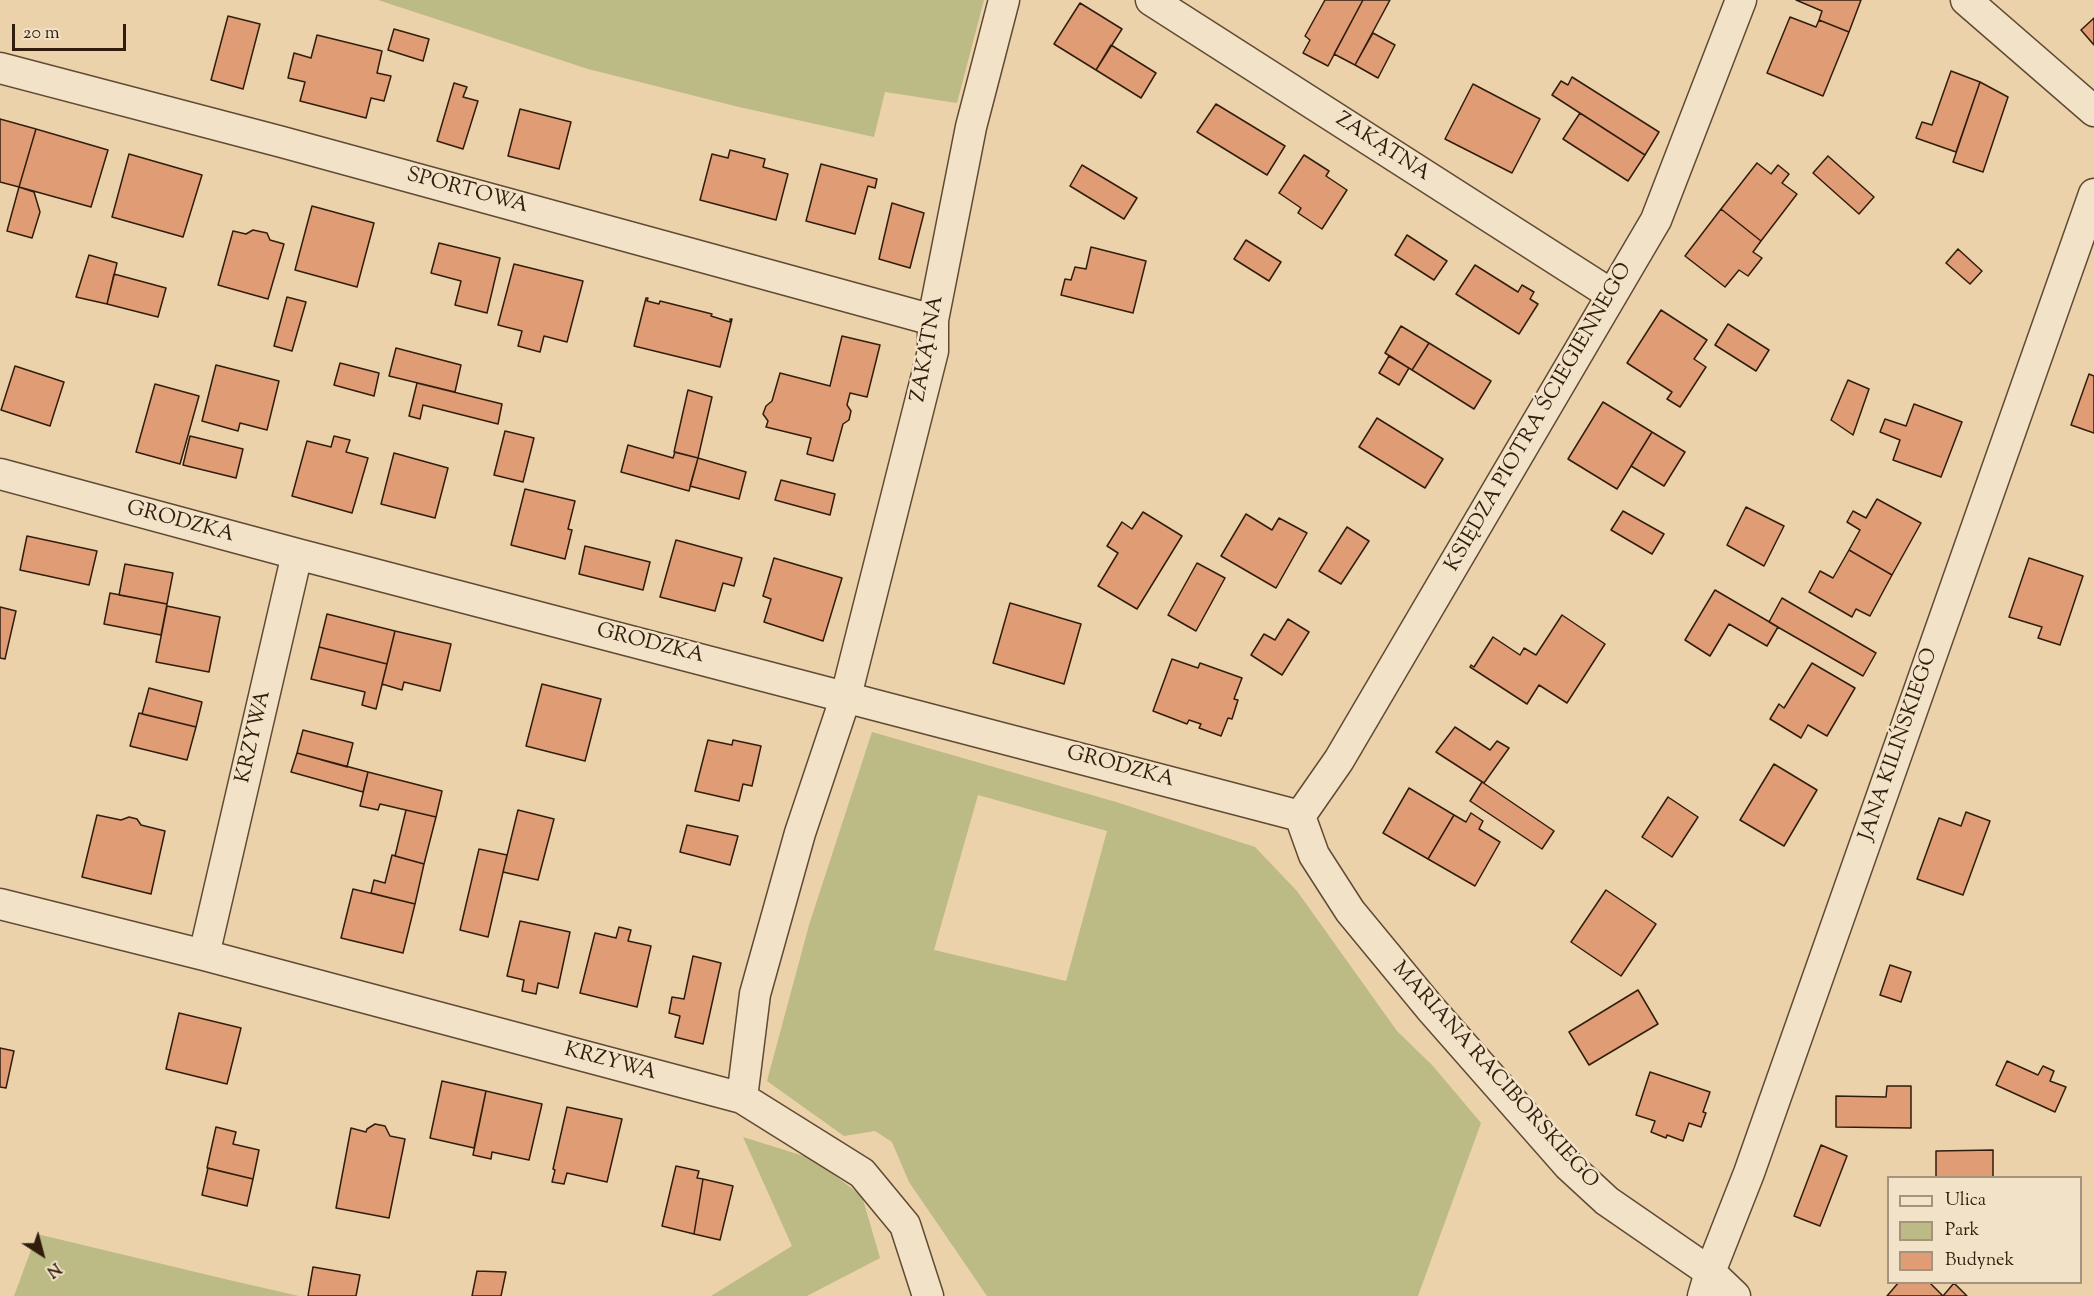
<!DOCTYPE html>
<meta charset="utf-8">
<style>
body{margin:0}
#map{position:relative;width:2094px;height:1296px;overflow:hidden;background:#ebd2aa;font-family:"Sorts Mill Goudy",serif}
canvas{display:block}
.legend{position:absolute;left:1887px;top:1176px;width:195px;height:108px;box-sizing:border-box;background:#f2e2c8;border:2px solid #a5937d;margin:0;padding:8px 10px;list-style:none;font-size:18px;color:#311d0d}
.legend li{display:flex;align-items:center;gap:12px;height:30px}
.legend b{width:30px;border:2px solid #a5937d}
.north{position:absolute;left:12px;top:1224px;width:60px;height:60px;-webkit-text-stroke:4px #f2e2c8;paint-order:stroke;rotate:144deg;font-size:16px;font-weight:700;line-height:24px;text-align:center;color:#311d0d}
.north::after{content:'';display:block;margin:auto;width:21px;height:27px;background:#311d0d;clip-path:polygon(50% 0,100% 100%,50% 72%,0 100%)}
.scale{position:absolute;left:12px;top:24px;width:114px;height:27px;box-sizing:border-box;border:3px solid #311d0d;border-top:0;padding-left:8px;font-size:18px;line-height:21px;white-space:nowrap;color:#311d0d;-webkit-text-stroke:4px #f2e2c8;paint-order:stroke}
</style>
<div id="map">
<canvas width="2094" height="1296"></canvas>
<ul class="legend">
<li><b style="height:8px;background:#f2e2c8"></b>Ulica</li>
<li><b style="height:16px;background:#bcba85"></b>Park</li>
<li><b style="height:16px;background:#e09c74"></b>Budynek</li>
</ul>
<div class="north">N</div>
<div class="scale">20 m</div>
</div>
<script>
const c = document.querySelector('canvas').getContext('2d');
c.lineJoin = 'round';
function fillPath(path, color) {
  c.fillStyle = color;
  c.fill(path, 'evenodd');
}
function toPath(rows) {
  const path = new Path2D();
  for (const r of rows) {
    path.moveTo(r[0], r[1]);
    for (let i = 2; i < r.length; i += 2) path.lineTo(r[i], r[i + 1]);
  }
  return path;
}
function strokePath(path, color, width, dash) {
  c.strokeStyle = color;
  c.lineWidth = width;
  c.lineCap = dash ? 'butt' : 'round';
  c.setLineDash(dash || []);
  c.stroke(path);
}
function drawText(font, color, halo, rows, align = 'center') {
  c.font = font + ' "Sorts Mill Goudy",serif';
  c.lineWidth = 5;
  c.setLineDash([]);
  c.textBaseline = 'middle';
  c.strokeStyle = halo;
  c.fillStyle = color;
  for (const [text, x, y, turn = 0] of rows) {
    c.save();
    c.translate(x, y);
    c.rotate((+turn || 0) * Math.PI / 180);
    c.textAlign = isNaN(turn) ? turn : align;
    if (halo) c.strokeText(text, 0, 0);
    c.fillText(text, 0, 0);
    c.restore();
  }
}
fillPath(toPath([
 [378,0,984,0,957,103,885,92,874,137,739,107,588,69],
 [872,732,1116,802,1255,847,1297,891,1397,1031,1433,1066,1481,1123,1418,1296,987,1296,909,1182,892,1142,875,1131,844,1136,767,1081,809,925],
 [978,795,1107,831,1066,981,934,950],
 [743,1137,813,1159,862,1196,880,1258,807,1296,711,1296,792,1246],
 [37,1234,229,1280,299,1296,14,1296]
]), '#bcba85');
const building = toPath([
 [1325,0,1363,0,1328,66,1303,53,1310,40,1305,36,1325,0],
 [1363,0,1390,0,1355,65,1334,54,1363,0],
 [1796,0,1861,0,1849,32,1819,20,1822,11,1796,0],
 [1080,3,1122,29,1096,70,1054,44,1080,3],
 [228,16,260,24,243,89,211,80,228,16],
 [1790,17,1816,27,1819,20,1849,32,1823,96,1767,73,1790,17],
 [2094,18,2094,45,2081,30,2094,18],
 [394,29,429,39,423,61,388,50,394,29],
 [1373,33,1395,45,1378,78,1355,65,1373,33],
 [317,35,382,51,377,73,391,76,384,101,371,98,366,118,300,101,305,82,288,78,294,53,311,58,317,35],
 [1111,45,1156,73,1141,98,1096,70,1111,45],
 [1951,71,1980,82,1956,152,1916,138,1922,122,1932,125,1951,71],
 [1572,77,1659,132,1645,155,1552,95,1561,81,1568,85,1572,77],
 [1980,82,2008,97,1983,172,1953,162,1980,82],
 [454,83,467,87,463,97,478,101,463,149,437,141,454,83],
 [1473,84,1540,119,1512,173,1445,139,1473,84],
 [1216,104,1285,146,1267,175,1197,132,1216,104],
 [520,109,571,122,559,169,508,156,520,109],
 [1580,113,1645,155,1628,181,1563,139,1580,113],
 [0,119,36,129,19,187,0,182,0,119],
 [36,129,108,150,91,207,19,187,36,129],
 [730,150,765,159,763,167,788,174,776,220,700,200,712,154,728,158,730,150],
 [129,154,202,175,183,237,112,217,129,154],
 [1304,155,1329,171,1326,176,1347,190,1322,229,1298,213,1301,208,1279,193,1304,155],
 [1828,156,1874,197,1859,214,1813,173,1828,156],
 [1757,163,1771,174,1778,165,1789,174,1782,183,1797,194,1761,241,1721,209,1757,163],
 [821,164,877,179,875,188,868,186,855,234,806,221,821,164],
 [1082,165,1137,198,1124,219,1070,186,1082,165],
 [19,187,34,192,40,212,32,238,7,231,19,187],
 [892,203,924,213,910,268,879,259,892,203],
 [312,206,374,223,357,287,295,270,312,206],
 [1721,209,1761,241,1753,252,1762,258,1748,276,1739,270,1725,287,1685,256,1721,209],
 [253,230,267,233,270,240,284,244,268,299,218,285,233,231,246,234,253,230],
 [1407,235,1447,261,1434,280,1395,255,1407,235],
 [1246,240,1281,262,1269,281,1234,259,1246,240],
 [439,243,500,258,487,313,455,305,461,281,431,273,439,243],
 [1091,247,1146,261,1133,313,1061,295,1065,279,1071,280,1075,267,1086,269,1091,247],
 [1958,249,1982,271,1970,284,1946,263,1958,249],
 [89,255,117,263,107,304,76,297,89,255],
 [514,264,583,281,567,342,544,336,540,352,518,346,522,331,498,325,514,264],
 [1475,265,1518,292,1522,285,1534,292,1530,299,1538,304,1519,334,1456,294,1475,265],
 [114,274,166,288,158,317,107,304,114,274],
 [287,297,306,302,292,351,274,346,287,297],
 [646,298,648,298,647,301,659,304,660,301,712,314,711,316,730,322,730,319,732,319,720,367,634,346,646,298],
 [1661,310,1707,340,1694,359,1706,367,1680,407,1667,399,1672,392,1627,363,1661,310],
 [1728,324,1769,350,1756,371,1715,345,1728,324],
 [1401,326,1429,343,1412,370,1385,353,1401,326],
 [842,336,880,345,867,397,850,393,847,405,851,411,849,420,843,424,833,461,807,454,811,438,766,427,768,421,763,414,766,406,772,401,780,373,830,386,842,336],
 [1429,343,1491,381,1474,409,1412,370,1429,343],
 [396,348,461,365,455,392,389,376,396,348],
 [1389,356,1409,368,1399,385,1379,373,1389,356],
 [340,363,379,373,374,396,334,385,340,363],
 [216,365,279,381,267,430,240,423,238,431,202,421,216,365],
 [15,366,64,382,50,426,1,410,15,366],
 [2089,374,2094,376,2094,433,2071,425,2089,374],
 [1848,380,1869,389,1853,435,1831,420,1848,380],
 [417,383,502,404,498,424,423,405,420,419,409,416,417,383],
 [155,384,199,396,180,464,136,452,155,384],
 [688,390,712,397,698,458,674,452,688,390],
 [1603,402,1652,432,1617,489,1568,459,1603,402],
 [1914,404,1962,422,1941,477,1893,460,1900,440,1880,432,1885,419,1906,426,1914,404],
 [1377,418,1443,459,1425,488,1359,447,1377,418],
 [505,431,534,438,523,482,494,475,505,431],
 [1652,432,1685,452,1664,486,1631,466,1652,432],
 [190,436,243,449,236,478,183,465,190,436],
 [334,436,350,440,346,452,368,458,352,513,292,496,307,441,331,447,334,436],
 [628,445,673,458,675,452,698,458,689,491,621,472,628,445],
 [394,453,448,468,435,518,381,504,394,453],
 [698,458,746,472,739,499,690,486,698,458],
 [781,480,835,494,830,515,775,500,781,480],
 [525,489,575,501,568,529,572,530,565,559,511,545,525,489],
 [1877,499,1921,523,1892,575,1849,550,1860,530,1847,522,1853,511,1866,518,1877,499],
 [1746,507,1784,526,1764,566,1727,545,1746,507],
 [1623,511,1664,534,1652,554,1611,530,1623,511],
 [1143,512,1182,536,1137,609,1098,586,1118,553,1107,546,1122,522,1132,529,1143,512],
 [1246,514,1272,530,1279,518,1307,533,1276,588,1221,556,1246,514],
 [1347,527,1369,541,1341,584,1319,571,1347,527],
 [27,536,97,551,89,585,20,570,27,536],
 [676,540,742,558,734,586,723,583,715,611,660,597,676,540],
 [585,546,650,562,643,590,579,574,585,546],
 [1849,550,1892,575,1870,616,1856,609,1852,617,1809,592,1820,571,1833,578,1849,550],
 [774,558,842,578,823,641,764,622,771,599,763,596,774,558],
 [2029,558,2083,576,2060,645,2038,638,2042,627,2009,617,2029,558],
 [1197,563,1225,578,1196,631,1168,615,1197,563],
 [125,564,173,573,167,604,119,595,125,564],
 [1715,590,1778,627,1767,646,1729,624,1710,656,1685,640,1715,590],
 [110,593,167,604,161,635,104,624,110,593],
 [1782,598,1876,653,1863,676,1769,622,1782,598],
 [1010,603,1081,624,1064,684,993,663,1010,603],
 [167,606,220,617,209,672,156,662,167,606],
 [0,607,16,611,5,659,0,658,0,607],
 [327,614,395,631,387,664,319,647,327,614],
 [1562,615,1605,644,1567,703,1539,685,1527,704,1470,667,1471,665,1474,667,1493,637,1520,655,1524,648,1536,655,1562,615],
 [1288,619,1309,632,1282,675,1251,655,1264,634,1275,640,1288,619],
 [395,631,451,644,440,691,404,682,402,690,382,684,395,631],
 [319,647,387,664,376,709,362,705,365,692,311,679,319,647],
 [1172,659,1198,668,1200,663,1242,678,1234,699,1238,700,1232,719,1228,718,1221,736,1199,728,1201,724,1189,720,1187,724,1153,711,1172,659],
 [1812,663,1855,688,1827,736,1808,725,1801,738,1770,719,1779,704,1784,708,1812,663],
 [542,684,601,699,585,761,526,746,542,684],
 [149,688,202,702,196,727,142,714,149,688],
 [139,713,196,727,187,760,130,746,139,713],
 [1455,727,1490,750,1497,741,1509,748,1484,783,1436,752,1455,727],
 [303,730,353,743,347,767,297,753,303,730],
 [708,740,732,745,733,740,761,746,752,786,743,784,739,801,695,791,708,740],
 [297,753,368,772,363,792,291,772,297,753],
 [1774,764,1817,790,1784,846,1740,820,1774,764],
 [368,772,442,791,436,817,380,804,378,810,360,806,368,772],
 [1482,782,1554,831,1542,849,1470,801,1482,782],
 [1409,788,1454,815,1428,859,1383,833,1409,788],
 [1668,797,1698,817,1672,857,1642,837,1668,797],
 [406,810,436,817,424,864,395,856,406,810],
 [518,810,554,819,538,880,503,872,518,810],
 [1966,812,1990,821,1963,895,1917,879,1939,818,1961,826,1966,812],
 [1471,813,1483,821,1479,829,1500,842,1475,886,1428,859,1454,815,1466,822,1471,813],
 [97,815,121,820,129,817,137,819,141,825,165,831,151,894,82,877,97,815],
 [687,825,738,836,730,865,680,852,687,825],
 [479,849,507,855,488,937,460,930,479,849],
 [392,855,424,864,415,904,371,893,374,880,385,883,392,855],
 [353,889,415,904,403,953,341,938,353,889],
 [1606,890,1656,924,1621,976,1571,942,1606,890],
 [520,921,570,932,558,988,538,983,536,994,522,991,524,980,507,976,520,921],
 [619,927,631,930,628,941,651,946,637,1007,580,993,595,933,616,938,619,927],
 [693,956,721,963,703,1044,675,1037,680,1016,669,1013,672,997,684,999,693,956],
 [1890,965,1911,972,1901,1002,1880,995,1890,965],
 [1638,990,1658,1024,1589,1065,1569,1032,1638,990],
 [179,1013,241,1028,227,1084,166,1069,179,1013],
 [0,1048,14,1051,6,1088,0,1087,0,1048],
 [2007,1061,2038,1075,2043,1066,2054,1071,2050,1081,2066,1087,2055,1112,1996,1085,2007,1061],
 [1650,1072,1710,1092,1703,1112,1706,1113,1701,1127,1689,1123,1683,1141,1667,1135,1666,1138,1651,1132,1655,1121,1636,1115,1650,1072],
 [442,1081,486,1091,474,1148,430,1138,442,1081],
 [1887,1086,1911,1086,1911,1128,1836,1127,1836,1096,1886,1097,1887,1086],
 [486,1091,542,1104,529,1160,492,1152,491,1159,473,1155,486,1091],
 [567,1107,622,1119,607,1182,567,1173,564,1184,552,1182,555,1170,553,1169,567,1107],
 [375,1124,385,1126,390,1136,405,1139,389,1218,336,1208,351,1128,366,1132,367,1129,375,1124],
 [216,1127,236,1132,233,1144,259,1150,253,1179,207,1168,216,1127],
 [1821,1145,1847,1156,1820,1226,1794,1216,1821,1145],
 [1993,1150,1993,1178,1936,1178,1936,1151,1993,1150],
 [676,1166,699,1171,697,1178,703,1179,694,1234,662,1226,676,1166],
 [208,1168,253,1179,247,1206,202,1195,208,1168],
 [703,1179,733,1186,720,1240,694,1234,703,1179],
 [313,1267,360,1275,356,1296,308,1296,313,1267],
 [477,1271,506,1272,501,1296,472,1296,477,1271],
 [1899,1282,1929,1282,1943,1296,1954,1283,1967,1296,1887,1296,1899,1282]
]);
fillPath(building, '#e09c74');
strokePath(building, '#311d0d', 1.5);
const minor = toPath([
 [1151,0,1612,295],
 [1966,0,2094,111],
 [0,68,282,142,933,320],
 [0,474,297,554,1300,816],
 [1300,816,1339,760,1656,220,1741,0],
 [1300,816,1314,855,1350,911,1430,1008,1569,1166,1607,1201,1710,1272,1735,1296],
 [0,904,204,955,742,1098,862,1173,905,1225,928,1296],
 [204,955,297,554],
 [742,1098,755,994,800,833,846,696,933,351,933,320,971,127,1004,0],
 [1703,1296,1710,1272,1749,1173,2094,194]
]);
strokePath(minor, '#604a34', 33);
strokePath(minor, '#f2e2c8', 30);
drawText('21px', '#311d0d', '#f2e2c8', [
 ["ZAKĄTNA",1382,148,33],
 ["SPORTOWA",467,192,15],
 ["ZAKĄTNA",929,349,-80],
 ["KSIĘDZA PIOTRA ŚCIEGIENNEGO",1540,418,-60],
 ["GRODZKA",180,523,15],
 ["GRODZKA",650,645,14],
 ["KRZYWA",255,737,-77],
 ["JANA KILIŃSKIEGO",1900,745,-71],
 ["GRODZKA",1120,768,15],
 ["KRZYWA",610,1063,15],
 ["MARIANA RACIBORSKIEGO",1494,1076,48]
]);
</script>
